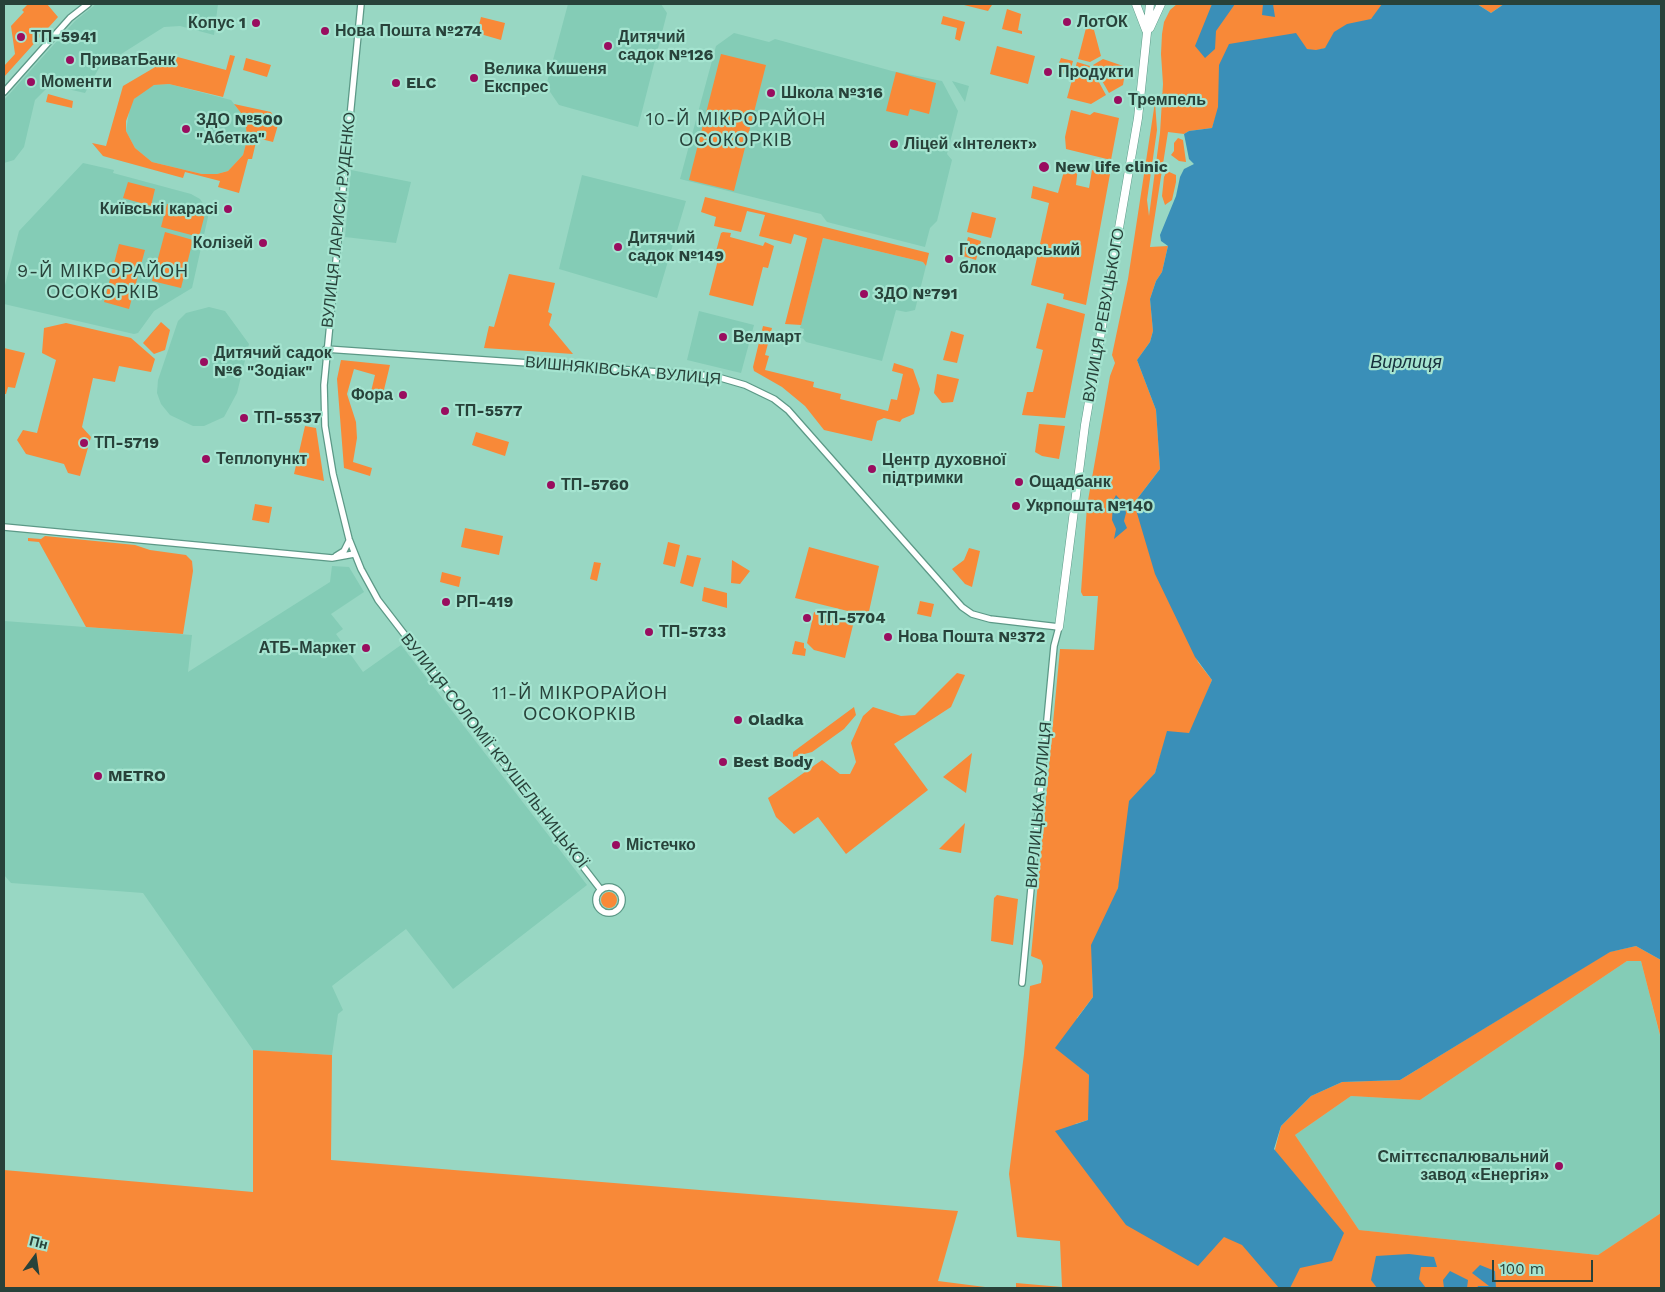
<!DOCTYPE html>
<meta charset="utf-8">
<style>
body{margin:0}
#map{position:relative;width:1665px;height:1292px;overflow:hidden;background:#98d7c3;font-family:"Work Sans",sans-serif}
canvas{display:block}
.frame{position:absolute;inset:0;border:5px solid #28423a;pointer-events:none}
.north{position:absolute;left:10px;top:1232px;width:50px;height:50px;-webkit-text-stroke:4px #a5e4d0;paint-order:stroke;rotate:14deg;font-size:14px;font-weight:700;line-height:20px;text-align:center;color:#28423a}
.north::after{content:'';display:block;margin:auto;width:18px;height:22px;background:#28423a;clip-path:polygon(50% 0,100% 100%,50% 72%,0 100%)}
.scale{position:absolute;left:1492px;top:1260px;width:101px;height:22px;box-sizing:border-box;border:2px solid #28423a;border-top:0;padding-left:6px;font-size:15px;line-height:18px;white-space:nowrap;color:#28423a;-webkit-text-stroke:4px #a5e4d0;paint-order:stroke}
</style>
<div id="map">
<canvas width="1665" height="1292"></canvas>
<div class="frame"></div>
<div class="north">Пн</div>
<div class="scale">100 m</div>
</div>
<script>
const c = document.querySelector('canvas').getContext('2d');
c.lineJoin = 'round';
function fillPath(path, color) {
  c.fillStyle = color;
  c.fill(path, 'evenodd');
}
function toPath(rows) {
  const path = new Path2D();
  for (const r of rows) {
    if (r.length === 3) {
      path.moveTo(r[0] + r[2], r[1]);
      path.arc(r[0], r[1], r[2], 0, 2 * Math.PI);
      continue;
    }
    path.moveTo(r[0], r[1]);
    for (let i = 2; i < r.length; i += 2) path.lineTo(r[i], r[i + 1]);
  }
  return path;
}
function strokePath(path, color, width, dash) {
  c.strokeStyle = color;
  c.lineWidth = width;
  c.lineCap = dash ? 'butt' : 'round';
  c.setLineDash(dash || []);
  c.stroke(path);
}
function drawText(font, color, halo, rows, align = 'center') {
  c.font = font + ' "Work Sans",sans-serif';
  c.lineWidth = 4.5;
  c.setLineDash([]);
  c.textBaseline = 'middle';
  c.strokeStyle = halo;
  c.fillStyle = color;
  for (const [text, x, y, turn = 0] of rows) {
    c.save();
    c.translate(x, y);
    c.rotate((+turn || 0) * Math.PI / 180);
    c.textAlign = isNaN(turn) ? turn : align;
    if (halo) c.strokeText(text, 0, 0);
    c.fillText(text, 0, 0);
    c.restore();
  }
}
fillPath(toPath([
 [96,4,218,4,214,35,180,26,164,27,99,68,85,93,50,85,35,100,24,147,14,160,4,163,4,100,75,21],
 [568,4,661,4,667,13,638,127,559,105,546,86],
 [734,33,769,42,775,39,892,71,942,81,958,111,947,154,952,160,937,221,930,228,925,247,827,222,821,214,680,179,716,46],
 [952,81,969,86,965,102],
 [169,84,231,100,241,113,246,127,247,140,243,155,228,171,217,174,202,174,152,162,135,148,126,131,130,106,134,99,146,89,154,85],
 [83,163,114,170,113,173,191,194,200,199,206,208,208,217,192,288,154,311,138,333,134,334,4,304,4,289,19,231],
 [351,170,411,182,396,243,345,237],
 [582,175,686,201,657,298,559,269],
 [823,238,923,262,926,266,915,310,906,312,896,310,882,361,806,342,802,337,804,329,800,328],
 [209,307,225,311,249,344,237,393,224,417,204,426,193,426,170,415,161,404,157,393,158,380,178,321,186,313],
 [699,311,754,325,741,373,687,360],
 [332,566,349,567,364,592,331,614,343,629,336,634,363,672,401,645,587,885,453,989,406,929,332,986,343,1010,338,1014,332,1055,253,1050,143,893,11,883,4,875,4,621,192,635,188,672,330,582],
 [1627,961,1641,961,1661,1040,1661,1213,1598,1255,1359,1230,1295,1135,1351,1096,1420,1100]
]), '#84ccb6');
fillPath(toPath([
 [28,4,47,4,58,17,4,77,4,66,15,54,11,26,24,12,22,10],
 [960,4,984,4,992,5,988,11],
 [1177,4,1385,4,1371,19,1325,48,1315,51,1307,49,1222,98,1212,128,1189,131,1184,134,1168,132,1150,247,1168,246,1162,272,1156,281,1150,299,1153,331,1150,342,1137,360,1156,410,1160,469,1134,503,1198,662,1212,680,1204,700,1203,718,1189,733,1164,744,1155,773,1146,784,1118,888,1092,969,1093,997,1077,1018,1078,1066,1089,1075,1094,1088,1088,1120,1075,1124,1272,1161,1281,1126,1311,1096,1342,1082,1400,1080,1609,952,1636,946,1661,960,1661,1039,1641,961,1627,961,1420,1100,1351,1096,1295,1135,1359,1230,1598,1255,1661,1213,1661,1288,1016,1288,1016,1283,1062,1287,1060,1241,1017,1237,1009,1174,1024,1054,1030,986,1041,983,1043,966,1041,960,1031,956,1060,649,1094,650,1098,596,1083,596,1081,592,1087,506,1110,376,1115,363,1112,355,1128,279,1155,102,1157,130,1147,200,1149,216,1160,133,1163,84,1161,54,1162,34,1164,22,1170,10],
 [1477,4,1510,4,1501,6,1491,13],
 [1007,9,1021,14,1018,30,1022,31,1022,34,1002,29],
 [943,16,965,22,960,41,955,39,957,28,941,24],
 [481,17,505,23,501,40,477,33],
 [1086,28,1094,30,1101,56,1090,62,1078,59],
 [997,46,1035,56,1028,84,990,74],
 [721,54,766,65,734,191,689,180],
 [230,55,235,56,223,97,169,84,154,85,134,99,126,121,126,131,135,148,152,162,202,174,217,174,228,171,243,155,247,140,246,127,241,113,234,104,271,112,278,125,273,142,257,138,252,159,248,159,239,193,218,187,220,181,185,172,183,178,103,156,92,143,106,146,123,86,174,56,226,70],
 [246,58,271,65,267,77,243,70],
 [1061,58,1073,61,1069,75,1062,73,1064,65,1059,63],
 [1103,59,1126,67,1123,85,1109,93,1093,65],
 [1077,62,1090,66,1106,95,1091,104,1067,98],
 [896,72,936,83,929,114,910,109,908,116,886,111],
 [48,94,73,101,72,108,46,102],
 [1071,110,1090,115,1094,112,1119,118,1111,160,1066,149,1065,137],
 [1178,138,1183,140,1186,162,1179,161,1171,155,1174,151,1174,143],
 [1066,164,1078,167,1076,185,1089,188,1092,170,1110,174,1086,305,1063,299,1064,294,1031,285,1049,203,1031,198,1033,186,1058,193],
 [1167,171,1176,175,1176,182,1172,200,1165,205,1162,196,1164,177],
 [128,182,155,189,151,206,123,198],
 [705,197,929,253,926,266,923,262,823,238,801,325,785,324,807,238,794,234,791,244,759,236,765,215,747,211,741,232,714,226,716,217,701,212],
 [167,204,205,214,199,237,161,227],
 [972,212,996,218,991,238,967,232],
 [165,232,193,240,181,288,152,281],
 [723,232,731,233,730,237,763,246,765,242,774,246,768,268,763,267,753,306,709,295,719,256,715,255,721,233],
 [968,237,981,241,976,260,963,256],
 [119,244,145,250,129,309,104,302],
 [509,274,555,283,548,312,552,314,549,325,573,354,484,348,489,326,494,327],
 [1047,303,1085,314,1065,418,1022,415,1027,392,1033,392,1043,350,1036,348],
 [161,322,170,330,165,350,154,354,143,343],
 [66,323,131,338,155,359,151,372,119,366,115,382,93,378,82,427,91,437,80,476,68,473,64,464,26,454,17,440,23,430,37,433,56,360,42,353,44,328],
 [763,326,772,328,765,355,769,356,765,370,814,382,813,387,841,394,840,399,888,411,891,399,897,400,903,374,892,371,894,363,913,369,920,389,914,414,902,419,900,422,884,418,877,421,872,441,824,430,805,406,782,387,754,371,753,367],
 [951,331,964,335,957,363,943,360],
 [4,348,25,353,15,388,8,387,6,394,4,394],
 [341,360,390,365,382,398,377,402,369,400,375,375,354,369,347,394,356,422,357,438,353,462,372,468,370,476,344,468,337,379],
 [937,374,959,379,953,402,942,403,934,393],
 [1039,424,1065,426,1059,459,1042,456,1035,452],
 [305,426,316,428,324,481,294,474],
 [476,432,509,442,505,456,472,445],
 [255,504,272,507,269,523,252,520],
 [465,528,503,536,499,555,461,547],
 [45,536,135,545,150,550,186,555,192,561,193,571,183,634,86,627,39,542,28,541,28,538,41,539],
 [668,542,680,545,675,567,663,564],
 [809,547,879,566,868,616,795,598],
 [969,548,980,551,972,587,965,584,952,569,964,560],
 [687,555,701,558,693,587,680,583],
 [732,560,750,571,740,584,731,583],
 [594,562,601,563,597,581,590,579],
 [442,572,461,577,459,587,440,582],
 [704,587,727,593,727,608,702,601],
 [920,601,934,604,931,617,917,614],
 [814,612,854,621,845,658,814,650,807,643],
 [795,641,804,643,804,648,806,649,805,656,792,654],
 [957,673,965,675,951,707,894,744,928,790,846,854,818,817,794,834,776,817,768,798,822,760,840,774,850,774,856,762,851,743,863,716,873,707,901,716,915,715],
 [854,707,856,715,844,729,812,752,793,757,793,752],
 [972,753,966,793,943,777],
 [965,823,961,853,939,849],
 [609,900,8],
 [997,895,1018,899,1013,945,991,941,994,898],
 [253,1050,332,1055,331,1160,958,1211,938,1281,993,1288,4,1288,4,1170,253,1192]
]), '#f88938');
fillPath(toPath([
 [1212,4,1235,4,1216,31,1215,49,1205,58,1195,46],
 [1263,4,1273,4,1275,17,1262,15],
 [1382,4,1477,4,1491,13,1504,4,1661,4,1661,960,1636,946,1610,952,1400,1080,1342,1082,1311,1096,1281,1126,1274,1149,1344,1233,1332,1261,1300,1268,1290,1288,1279,1288,1242,1245,1224,1237,1198,1266,1126,1225,1055,1131,1088,1120,1089,1075,1055,1048,1093,997,1091,945,1118,888,1129,801,1155,773,1167,731,1189,733,1212,680,1195,657,1155,574,1134,503,1160,469,1156,410,1137,360,1150,342,1153,331,1150,299,1156,281,1162,272,1168,246,1161,241,1160,235,1176,196,1180,177,1184,169,1194,164,1189,159,1184,134,1189,131,1212,128,1218,107,1219,65,1229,44,1296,33,1307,49,1316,50,1325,48,1334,32,1347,24,1371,19],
 [1116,495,1124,504,1126,513,1124,521,1127,528,1114,539,1116,529,1112,520,1113,501],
 [1409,1254,1434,1257,1437,1267,1421,1267,1419,1279,1426,1288,1377,1288,1371,1280,1376,1256],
 [1480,1265,1495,1271,1496,1288,1477,1288,1478,1286,1489,1286,1472,1273],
 [1450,1271,1468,1280,1467,1288,1444,1288,1443,1280]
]), '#3a8fb8');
const street = toPath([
 [361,4,324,385,325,426,333,474,349,539,361,569,378,600,601,890],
 [4,92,70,18,88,4],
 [326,349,688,374,714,376,745,385,774,399,788,410,962,607,972,614,990,619,1059,627,1054,646,1022,983],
 [4,527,332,558,354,554],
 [336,556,344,551,349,541],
 [609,900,13]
]);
const secondary = toPath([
 [1136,4,1146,30],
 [1150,28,1161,4],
 [1059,627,1085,425,1138,118,1150,4]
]);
strokePath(street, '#5c9987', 8);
strokePath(secondary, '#5c9987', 9);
strokePath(street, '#fff', 5.5);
strokePath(secondary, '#fff', 8);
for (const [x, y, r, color] of [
 [1067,22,5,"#990d5f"],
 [256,23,5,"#990d5f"],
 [325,31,5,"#990d5f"],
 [21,37,5,"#990d5f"],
 [608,46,5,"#990d5f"],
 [70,60,5,"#990d5f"],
 [1048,72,5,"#990d5f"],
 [474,78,5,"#990d5f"],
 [31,82,5,"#990d5f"],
 [396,83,5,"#990d5f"],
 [771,93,5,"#990d5f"],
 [1118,100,5,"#990d5f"],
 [186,129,5,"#990d5f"],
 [894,144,5,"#990d5f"],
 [1044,167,6,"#990d5f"],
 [228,209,5,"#990d5f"],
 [263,243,5,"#990d5f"],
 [618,247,5,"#990d5f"],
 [949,259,5,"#990d5f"],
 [864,294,5,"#990d5f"],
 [723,337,5,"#990d5f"],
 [204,362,5,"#990d5f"],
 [403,395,5,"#990d5f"],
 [445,411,5,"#990d5f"],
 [244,418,5,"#990d5f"],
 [84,443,5,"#990d5f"],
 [206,459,5,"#990d5f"],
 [872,469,5,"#990d5f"],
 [1019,482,5,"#990d5f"],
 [551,485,5,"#990d5f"],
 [1016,506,5,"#990d5f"],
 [446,602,5,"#990d5f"],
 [807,618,5,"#990d5f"],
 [649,632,5,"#990d5f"],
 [888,637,5,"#990d5f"],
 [366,648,5,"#990d5f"],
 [738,720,5,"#990d5f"],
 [723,762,5,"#990d5f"],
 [98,776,5,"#990d5f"],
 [616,845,5,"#990d5f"],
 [1559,1166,5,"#990d5f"]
]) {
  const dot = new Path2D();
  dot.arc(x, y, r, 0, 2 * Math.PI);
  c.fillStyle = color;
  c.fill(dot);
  strokePath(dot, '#a5e4d0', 2);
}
drawText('bold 16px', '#28423a', '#a5e4d0', [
 ["ЛотОК",1077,22],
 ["Копус 1",246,23,"right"],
 ["Нова Пошта №274",335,31],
 ["ТП-5941",31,37],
 ["Дитячий",618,37],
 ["садок №126",618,55],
 ["ПриватБанк",80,60],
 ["Велика Кишеня",484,69],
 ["Експрес",484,87],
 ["Продукти",1058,72],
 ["Моменти",41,82],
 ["ELC",406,83],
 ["Школа №316",781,93],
 ["Тремпель",1128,100],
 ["ЗДО №500",196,120],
 ["\"Абетка\"",196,138],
 ["Ліцей «Інтелект»",904,144],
 ["New life clinic",1055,167],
 ["Київські карасі",218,209,"right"],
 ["Дитячий",628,238],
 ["садок №149",628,256],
 ["Колізей",253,243,"right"],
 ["Господарський",959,250],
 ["блок",959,268],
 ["ЗДО №791",874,294],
 ["Велмарт",733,337],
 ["Дитячий садок",214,353],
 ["№6 \"Зодіак\"",214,371],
 ["Фора",393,395,"right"],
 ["ТП-5577",455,411],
 ["ТП-5537",254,418],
 ["ТП-5719",94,443],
 ["Теплопункт",216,459],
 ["Центр духовної",882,460],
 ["підтримки",882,478],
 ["Ощадбанк",1029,482],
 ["ТП-5760",561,485],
 ["Укрпошта №140",1026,506],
 ["РП-419",456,602],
 ["ТП-5704",817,618],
 ["ТП-5733",659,632],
 ["Нова Пошта №372",898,637],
 ["АТБ-Маркет",356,648,"right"],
 ["Oladka",748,720],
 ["Best Body",733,762],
 ["METRO",108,776],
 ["Містечко",626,845],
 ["Сміттєспалювальний",1549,1157,"right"],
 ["завод «Енергія»",1549,1175,"right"]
], 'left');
drawText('16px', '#28423a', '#a5e4d0', [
 ["ВУЛИЦЯ ЛАРИСИ РУДЕНКО",339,220,-84],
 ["ВУЛИЦЯ РЕВУЦЬКОГО",1104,315,-80],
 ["ВИШНЯКІВСЬКА ВУЛИЦЯ",623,371,5],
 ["ВУЛИЦЯ СОЛОМІЇ КРУШЕЛЬНИЦЬКОЇ",494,751,52],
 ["ВИРЛИЦЬКА ВУЛИЦЯ",1039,805,-85]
]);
c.letterSpacing = '1px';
drawText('18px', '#28423a', '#a5e4d0', [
 ["10-Й МІКРОРАЙОН",736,120],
 ["ОСОКОРКІВ",736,141],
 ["9-Й МІКРОРАЙОН",103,272],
 ["ОСОКОРКІВ",103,293],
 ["11-Й МІКРОРАЙОН",580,694],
 ["ОСОКОРКІВ",580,715]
]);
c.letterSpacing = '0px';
drawText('italic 18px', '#17303d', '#a5e4d0', [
 ["Вирлиця",1406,363]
]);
</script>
